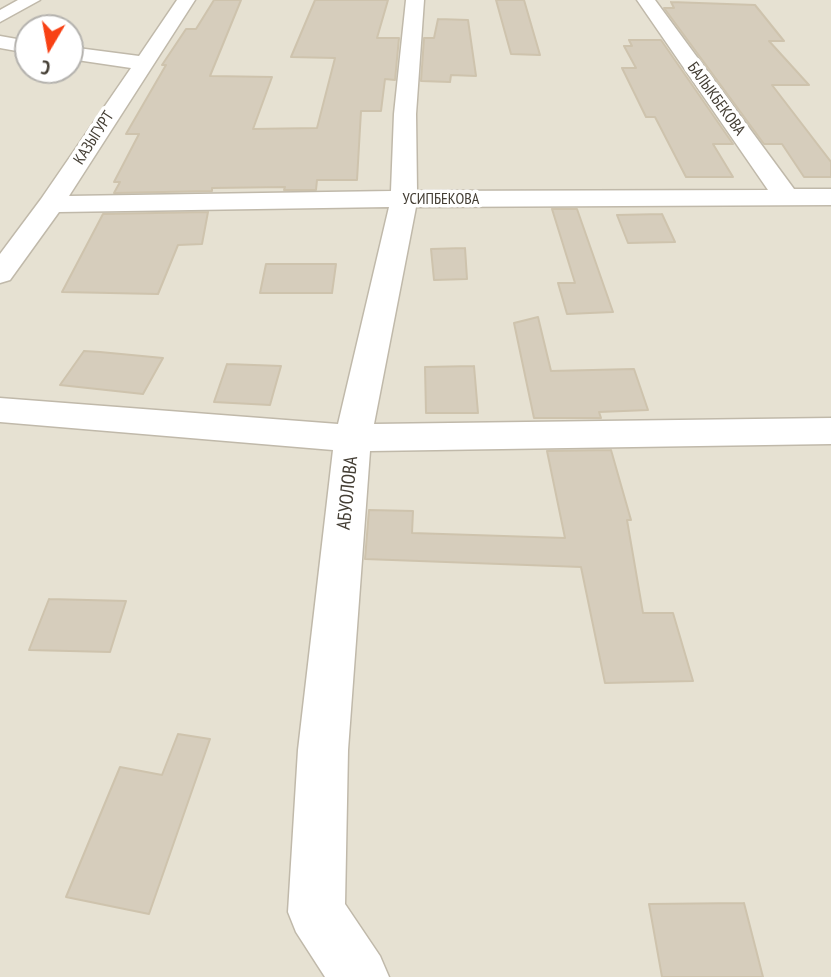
<!DOCTYPE html>
<meta charset="utf-8">
<style>
body{margin:0}
#map{position:relative;width:831px;height:977px;overflow:hidden;background:#f2eee4;font-family:"PT Sans Narrow",sans-serif}
canvas{display:block}
.north{position:absolute;left:14px;top:14px;width:70px;height:70px;box-sizing:border-box;background:#fff;border:2px solid #b4b2ae;border-radius:50%;rotate:190deg;font-size:19px;font-weight:700;line-height:28px;text-align:center;color:#443e34}
.north::after{content:'';display:block;margin:auto;width:24px;height:32px;background:#f84114;clip-path:polygon(50% 0,100% 100%,50% 72%,0 100%)}
</style>
<div id="map">
<canvas width="831" height="977"></canvas>
<div class="north">С</div>
</div>
<script>
const c = document.querySelector('canvas').getContext('2d');
c.lineJoin = 'round';
function fillPath(path, color) {
  c.fillStyle = color;
  c.fill(path, 'evenodd');
}
function toPath(rows) {
  const path = new Path2D();
  for (const r of rows) {
    path.moveTo(r[0], r[1]);
    for (let i = 2; i < r.length; i += 2) path.lineTo(r[i], r[i + 1]);
  }
  return path;
}
function strokePath(path, color, width, dash) {
  c.strokeStyle = color;
  c.lineWidth = width;
  c.lineCap = dash ? 'butt' : 'round';
  c.setLineDash(dash || []);
  c.stroke(path);
}
function drawText(font, color, halo, rows, align = 'center') {
  c.font = font + ' "PT Sans Narrow",sans-serif';
  c.lineWidth = 7;
  c.setLineDash([]);
  c.textBaseline = 'middle';
  c.strokeStyle = halo;
  c.fillStyle = color;
  for (const [text, x, y, turn = 0] of rows) {
    c.save();
    c.translate(x, y);
    c.rotate((+turn || 0) * Math.PI / 180);
    c.textAlign = isNaN(turn) ? turn : align;
    if (halo) c.strokeText(text, 0, 0);
    c.fillText(text, 0, 0);
    c.restore();
  }
}
fillPath(toPath([
 [0,0,831,0,831,977,0,977],
 [28,28,70,28,70,70,28,70]
]), '#e6e1d2');
const building = toPath([
 [214,0,241,0,210,76,272,77,253,129,317,128,335,58,291,57,315,0,388,0,377,38,399,38,395,80,385,79,381,111,361,111,357,180,317,180,316,190,284,190,285,187,212,188,212,191,114,193,120,182,114,182,139,134,126,134,166,65,162,65,186,29,196,29,214,0],
 [496,0,524,0,540,55,511,54,496,0],
 [671,2,755,5,784,41,769,41,809,85,772,85,831,162,831,177,804,177,782,144,764,144,664,8,674,8,671,2],
 [438,19,468,20,476,76,451,75,450,82,421,81,424,38,434,38,438,19],
 [629,40,661,40,733,144,713,144,733,177,686,177,655,117,646,117,622,68,636,68,624,46,632,46,629,40],
 [552,209,577,209,613,312,567,314,558,283,575,283,552,209],
 [208,212,202,244,178,245,158,294,62,292,103,214,208,212],
 [662,214,675,242,628,243,617,215,662,214],
 [465,248,467,279,434,280,431,249,465,248],
 [266,264,336,264,332,293,260,293,266,264],
 [538,317,551,371,634,369,648,410,599,412,601,418,534,418,514,323,538,317],
 [84,351,100,352,163,358,143,394,60,385,84,351],
 [227,364,281,366,270,405,214,402,227,364],
 [474,366,478,413,426,413,425,367,474,366],
 [611,450,631,520,627,520,643,613,673,613,693,681,605,683,581,567,365,559,369,510,413,511,412,533,565,538,547,451,611,450],
 [49,599,126,601,110,652,29,650,49,599],
 [178,734,210,739,149,914,66,897,120,767,162,775,178,734],
 [744,903,763,977,662,977,649,904,744,903]
]);
fillPath(building, '#d6cdbc');
strokePath(building, '#cec3ad', 2);
const street = toPath([
 [18,0,40,0,0,22,0,10,18,0],
 [177,0,195,0,69,196,391,191,394,114,406,0,424,0,416,114,417,191,768,190,637,0,655,0,794,189,831,189,831,205,416,207,374,424,831,418,831,444,370,451,348,750,345,904,380,956,389,977,325,977,296,932,288,912,298,750,333,450,0,422,0,398,338,424,389,207,59,212,10,280,0,283,0,254,41,199,131,68,70,59,70,47,139,56,177,0],
 [0,36,28,41,28,53,0,48,0,36]
]);
strokePath(street, '#c0b9aa', 3);
fillPath(street, '#fff');
drawText('16px', '#443e34', '#fff', [
 ["БАЛЫКБЕКОВА",716,99,54],
 ["КАЗЫГУРТ",94,138,-57],
 ["УСИПБЕКОВА",441,199]
]);
drawText('19px', '#443e34', '#fff', [
 ["АБУОЛОВА",348,493,-84]
]);
</script>
